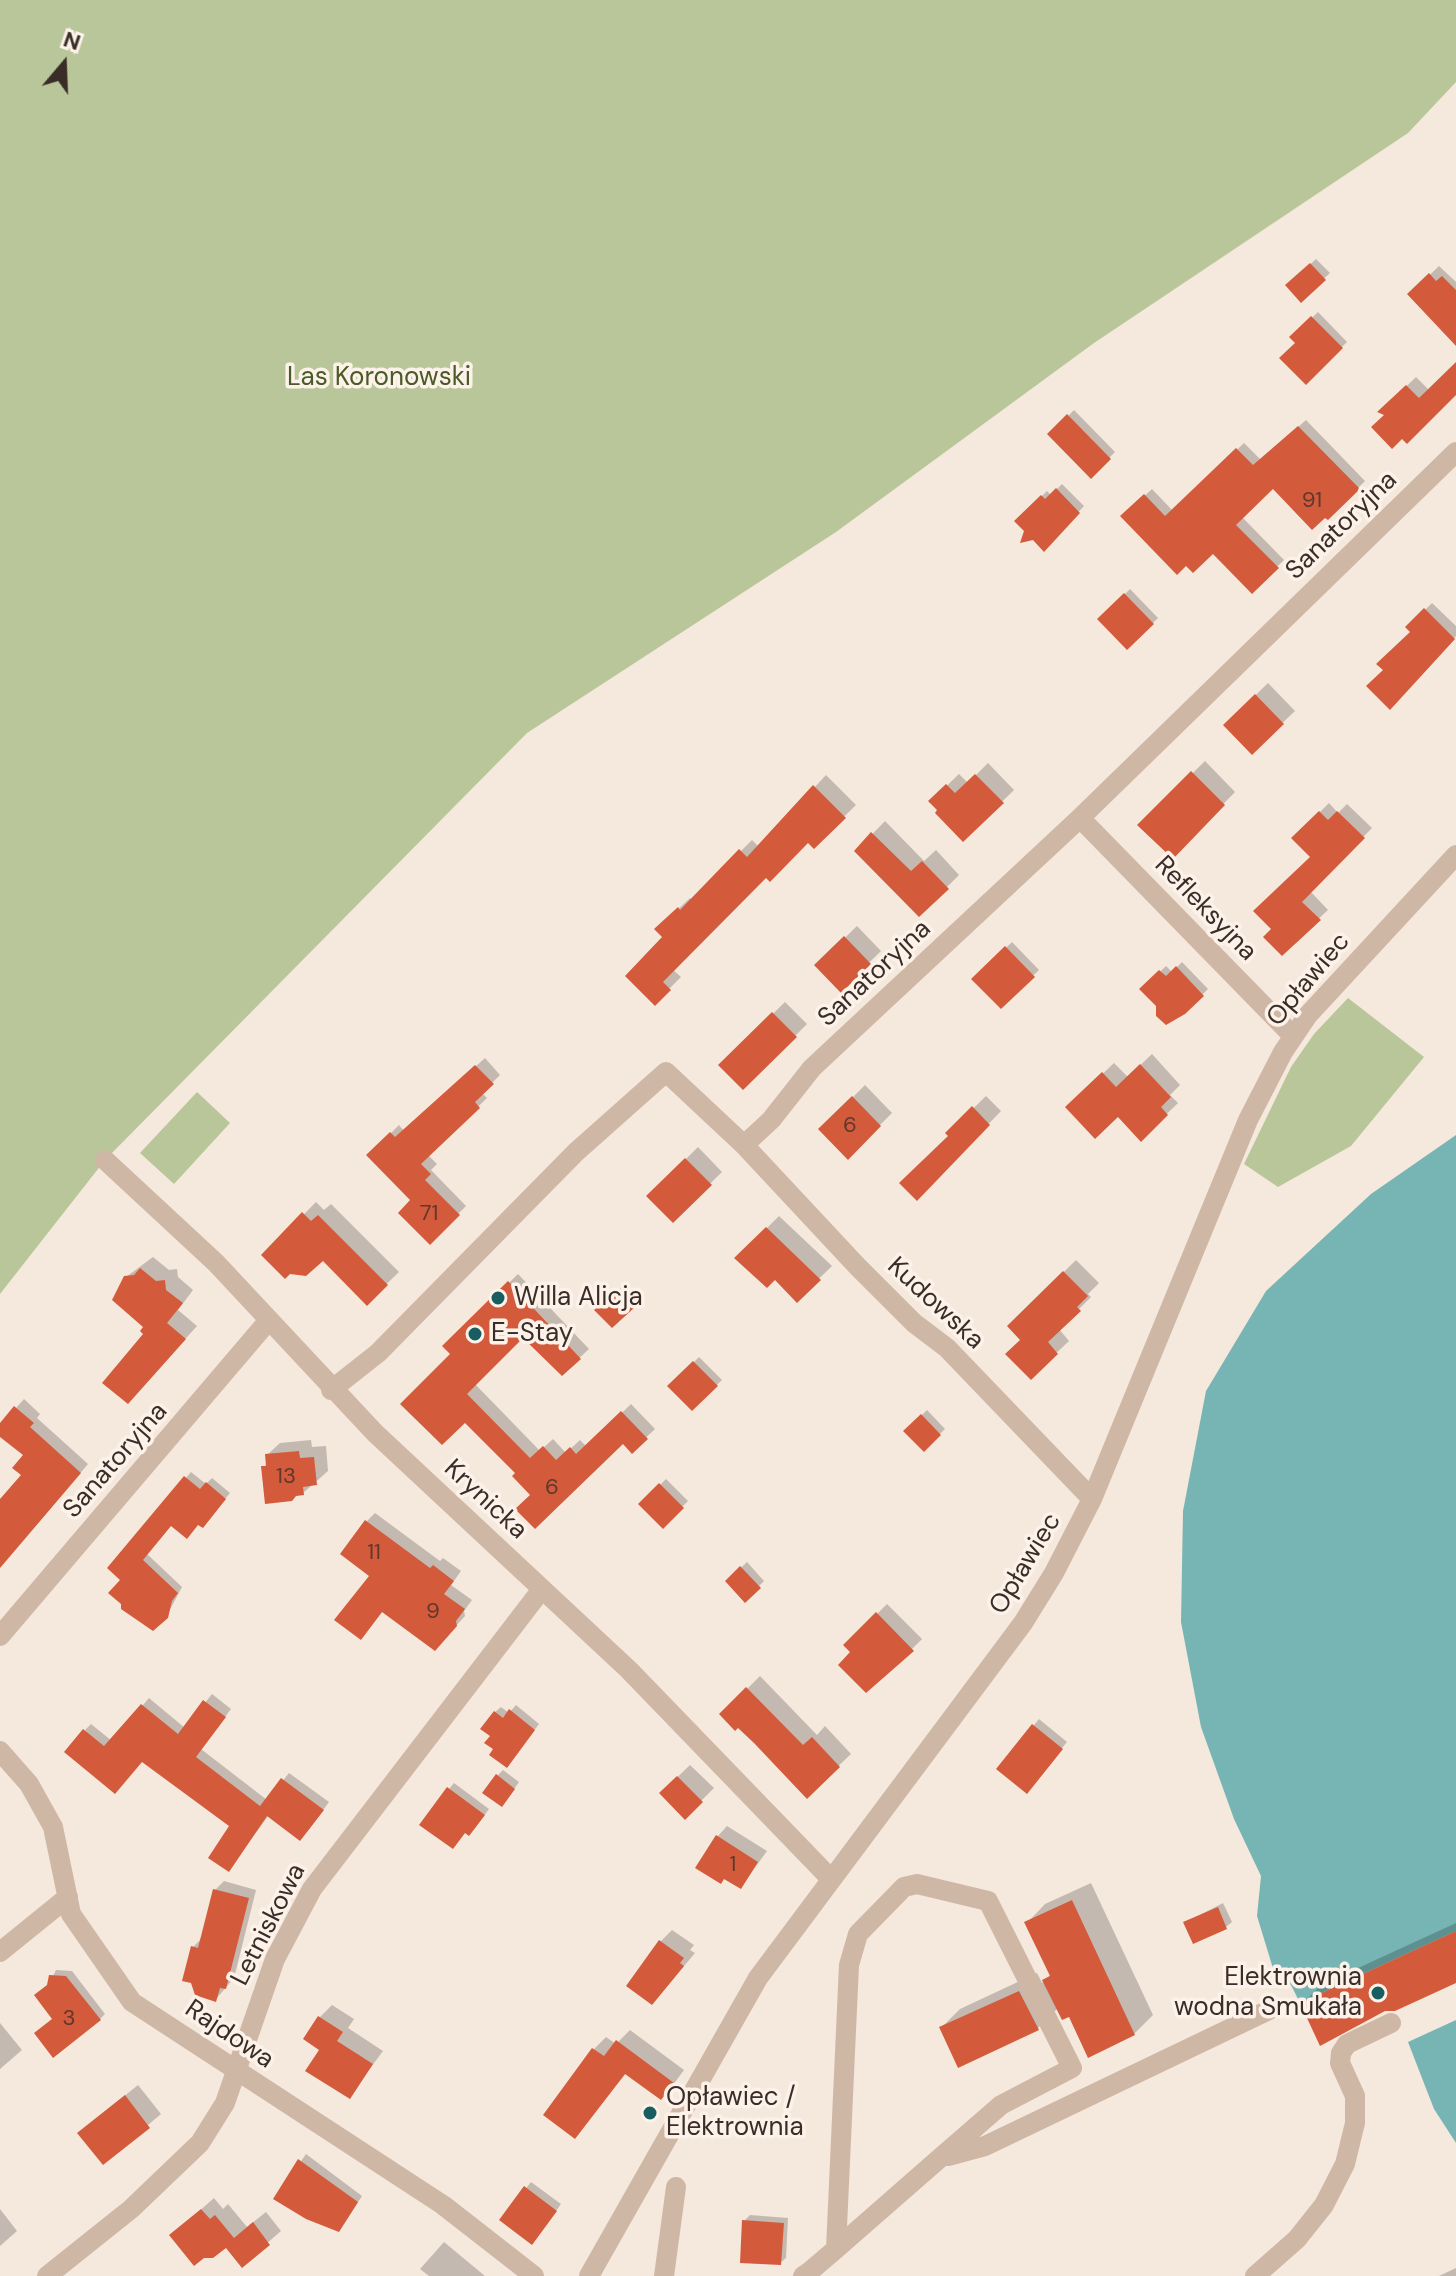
<!DOCTYPE html>
<meta charset="utf-8">
<style>
body{margin:0}
#map{position:relative;width:1456px;height:2276px;overflow:hidden;background:#f5e8dc;font-family:"DM Sans",sans-serif}
canvas{display:block}
.north{position:absolute;left:24px;top:24px;width:80px;height:80px;-webkit-text-stroke:6px #fcf2e9;paint-order:stroke;rotate:19deg;font-size:22px;font-weight:700;line-height:32px;text-align:center;color:#3a2d28}
.north::after{content:'';display:block;margin:auto;width:28px;height:36px;background:#3a2d28;clip-path:polygon(50% 0,100% 100%,50% 72%,0 100%)}
</style>
<div id="map">
<canvas width="1456" height="2276"></canvas>
<div class="north">N</div>
</div>
<script>
const c = document.querySelector('canvas').getContext('2d');
c.lineJoin = 'round';
function fillPath(path, color) {
  c.fillStyle = color;
  c.fill(path, 'evenodd');
}
function toPath(rows) {
  const path = new Path2D();
  for (const r of rows) {
    path.moveTo(r[0], r[1]);
    for (let i = 2; i < r.length; i += 2) path.lineTo(r[i], r[i + 1]);
  }
  return path;
}
function strokePath(path, color, width, dash) {
  c.strokeStyle = color;
  c.lineWidth = width;
  c.lineCap = dash ? 'butt' : 'round';
  c.setLineDash(dash || []);
  c.stroke(path);
}
function drawText(font, color, halo, rows, align = 'center') {
  c.font = font + ' "DM Sans",sans-serif';
  c.lineWidth = 7;
  c.setLineDash([]);
  c.textBaseline = 'middle';
  c.strokeStyle = halo;
  c.fillStyle = color;
  for (const [text, x, y, turn = 0] of rows) {
    c.save();
    c.translate(x, y);
    c.rotate((+turn || 0) * Math.PI / 180);
    c.textAlign = isNaN(turn) ? turn : align;
    if (halo) c.strokeText(text, 0, 0);
    c.fillText(text, 0, 0);
    c.restore();
  }
}
fillPath(toPath([
 [0,0,1456,0,1456,82,1408,133,1094,343,836,532,527,733,105,1160,0,1294],
 [1348,998,1424,1057,1351,1146,1278,1187,1244,1164,1291,1067,1314,1034],
 [197,1092,230,1123,174,1184,140,1153]
]), '#b9c69a');
fillPath(toPath([
 [1456,1135,1456,1931,1300,2003,1291,1985,1279,1988,1257,1916,1261,1876,1234,1819,1201,1727,1181,1622,1183,1511,1206,1391,1266,1291,1371,1194],
 [1456,2020,1456,2143,1434,2109,1408,2042]
]), '#77b5b5');
fillPath(toPath([
 [1316,259,1330,273,1301,300,1288,285],
 [1439,266,1456,282,1456,343,1410,294],
 [1318,312,1347,342,1306,382,1298,343,1292,337],
 [1456,365,1456,394,1381,411,1416,377,1429,390],
 [1074,410,1115,452,1091,476,1050,434],
 [1306,420,1365,481,1328,518,1273,486,1242,517,1284,560,1252,591,1213,551,1123,516,1152,489,1173,511,1244,443,1261,460],
 [1062,484,1084,506,1044,549,1017,521,1047,491,1051,495],
 [1130,589,1158,618,1127,648,1100,619],
 [1432,603,1456,626,1456,636,1390,707,1385,670,1412,632,1408,627],
 [1268,683,1295,711,1252,752,1225,725],
 [1205,761,1235,792,1173,856,1140,825],
 [988,763,1014,790,963,840,931,801,959,774,968,783],
 [826,775,856,805,814,846,808,840,766,875,672,969,681,977,655,1003,665,937,657,929,690,898,692,900,752,840,759,847],
 [1329,803,1338,813,1347,804,1372,828,1310,891,1328,910,1282,953,1274,929,1312,857,1294,838],
 [885,821,924,861,936,850,959,875,919,915,856,851],
 [857,926,881,951,841,990,817,965],
 [1012,942,1039,970,1001,1006,974,979],
 [1182,962,1208,989,1184,1013,1142,989,1166,966,1172,972],
 [785,1002,807,1024,743,1088,721,1065],
 [1152,1054,1180,1085,1170,1095,1178,1103,1141,1139,1118,1114,1068,1107,1114,1063,1128,1077],
 [485,1058,500,1075,482,1093,487,1098,428,1155,437,1164,431,1170,466,1206,430,1242,413,1200,369,1155,399,1125,404,1131],
 [865,1085,892,1113,848,1157,821,1129],
 [986,1096,1001,1111,917,1199,951,1136,948,1133],
 [698,1147,722,1172,673,1220,649,1196],
 [316,1202,324,1210,331,1204,399,1272,367,1303,323,1258,264,1255],
 [779,1216,832,1266,797,1300,775,1277,737,1258],
 [153,1257,169,1270,177,1269,178,1277,193,1290,178,1310,197,1326,140,1389,146,1327,126,1277],
 [1076,1260,1099,1283,1088,1294,1091,1297,1059,1329,1069,1341,1031,1377,1023,1339,1009,1326],
 [518,1274,589,1349,562,1374,523,1335,475,1384,540,1451,553,1439,566,1453,580,1440,587,1447,631,1404,655,1429,632,1451,623,1441,532,1494,518,1473,465,1421,453,1354,445,1346],
 [623,1286,638,1301,612,1326,597,1310],
 [699,1357,722,1380,692,1409,670,1386],
 [24,1399,40,1414,37,1418,88,1464,4,1563,0,1559,0,1502,24,1475,26,1455,0,1435,0,1426],
 [927,1410,945,1429,924,1449,906,1431],
 [311,1440,312,1447,326,1446,328,1471,303,1493,264,1467,268,1462,267,1455,280,1443],
 [191,1472,206,1484,212,1478,230,1493,208,1520,172,1524,147,1554,182,1587,166,1617,110,1568],
 [666,1479,688,1501,663,1526,641,1504],
 [375,1513,440,1561,443,1558,461,1571,451,1585,472,1600,464,1611,465,1616,443,1640,383,1611,361,1637,372,1576,367,1521],
 [747,1562,764,1581,745,1600,727,1581],
 [887,1604,922,1639,912,1649,853,1652,846,1645],
 [760,1676,817,1735,825,1726,851,1754,807,1796,756,1741,722,1714],
 [212,1694,231,1709,201,1749,267,1800,289,1773,329,1802,307,1832,269,1815,229,1869,232,1825,142,1760,122,1784,85,1730,91,1724,112,1741,149,1698,185,1728],
 [516,1705,539,1724,512,1760,495,1749,492,1735,495,1712,501,1707,509,1713],
 [1039,1719,1067,1742,1032,1785,999,1768],
 [690,1765,714,1788,685,1817,661,1793],
 [503,1770,519,1782,507,1799,497,1776],
 [454,1783,489,1809,475,1828,449,1789],
 [727,1826,767,1851,741,1887,718,1836],
 [224,1881,256,1890,234,1978,216,1999,193,1947,203,1937,215,1890],
 [1091,1883,1153,2015,1134,2034,1058,2008,1037,2029,941,2028,960,2009,1037,1973,1042,1983,1051,1974,1027,1923,1045,1904],
 [1223,1903,1232,1922,1226,1927,1186,1922],
 [1456,1923,1456,1981,1302,2004,1321,1985],
 [672,1930,694,1945,690,1950,695,1953,664,1990,660,1942],
 [56,1970,72,1971,105,2014,100,2019,54,2018,49,1984],
 [332,2005,354,2019,348,2028,383,2051,349,2097,322,2049,320,2017],
 [0,2023,22,2050,0,2069],
 [630,2030,684,2070,673,2085,661,2098,627,2072,575,2136,545,2114,594,2049,606,2037,616,2044],
 [138,2085,161,2114,103,2163,92,2122],
 [306,2154,362,2196,344,2224,276,2198],
 [531,2182,561,2204,537,2237,501,2220],
 [214,2198,223,2209,228,2204,247,2227,266,2212,281,2231,242,2265,226,2245,172,2235],
 [0,2209,17,2231,0,2246],
 [750,2215,788,2218,786,2258,780,2263,744,2221],
 [444,2242,485,2276,429,2276,420,2269],
 [1456,2268,1456,2276,1439,2276]
]), '#0003');
fillPath(toPath([
 [1310,263,1326,280,1301,303,1285,285],
 [1429,273,1436,281,1442,276,1456,290,1456,346,1407,294],
 [1311,316,1343,348,1306,385,1279,358,1295,343,1289,337],
 [1456,362,1456,395,1407,444,1402,439,1392,449,1371,427,1384,415,1377,412,1406,385,1419,398],
 [1067,414,1111,459,1091,479,1047,434],
 [1298,426,1360,489,1328,520,1325,518,1312,530,1273,489,1236,525,1279,568,1252,594,1213,554,1193,573,1186,566,1177,575,1120,516,1144,494,1165,516,1236,448,1253,465],
 [1056,488,1080,513,1044,552,1033,540,1020,543,1024,531,1014,521,1041,495,1045,499],
 [1124,593,1154,624,1127,650,1097,619],
 [1424,608,1455,639,1390,710,1366,686,1383,670,1376,664,1410,632,1405,627],
 [1255,694,1284,724,1252,755,1223,725],
 [1191,771,1225,805,1173,859,1137,825],
 [975,774,1004,803,963,842,935,813,937,810,928,801,946,784,955,793],
 [813,785,846,818,814,849,808,843,770,882,766,878,663,982,671,990,655,1006,625,976,662,937,654,929,678,907,680,910,739,849,747,857],
 [1319,811,1328,820,1337,811,1365,838,1302,902,1321,920,1282,956,1263,937,1271,929,1253,911,1310,857,1291,838],
 [871,832,911,871,922,861,949,889,919,917,854,851],
 [844,936,871,964,841,993,814,965],
 [1005,946,1035,977,1001,1009,971,979],
 [1176,966,1204,996,1185,1014,1166,1025,1156,1016,1156,1006,1139,989,1159,970,1166,976],
 [772,1012,797,1037,743,1090,718,1065],
 [1140,1064,1171,1097,1161,1107,1168,1115,1141,1142,1118,1117,1095,1139,1065,1107,1102,1072,1116,1087],
 [475,1065,494,1084,475,1102,480,1108,421,1164,431,1174,425,1180,460,1215,430,1245,398,1213,410,1200,366,1155,390,1132,395,1137],
 [852,1096,881,1126,848,1160,818,1129],
 [972,1106,990,1125,917,1201,899,1183,948,1136,945,1133],
 [685,1158,712,1185,673,1223,646,1196],
 [302,1212,311,1221,318,1215,388,1285,367,1306,323,1261,306,1276,290,1274,285,1279,261,1255],
 [766,1227,821,1280,797,1303,775,1280,767,1288,734,1258],
 [140,1268,156,1281,165,1280,166,1290,183,1303,167,1323,186,1339,128,1404,102,1383,143,1334,140,1331,143,1327,112,1300,124,1276,134,1275],
 [1063,1271,1088,1296,1077,1307,1081,1311,1048,1342,1058,1354,1031,1380,1005,1354,1020,1340,1007,1326],
 [508,1281,581,1359,562,1376,523,1338,467,1394,530,1458,543,1446,556,1460,570,1447,576,1454,621,1411,648,1439,632,1454,623,1444,535,1529,515,1509,530,1495,512,1476,515,1473,465,1423,442,1445,400,1404,450,1354,442,1346],
 [616,1290,634,1308,612,1328,594,1310],
 [693,1361,718,1386,692,1411,667,1386],
 [14,1406,34,1423,30,1427,81,1473,0,1568,0,1499,21,1475,12,1468,23,1455,0,1437,0,1423],
 [921,1414,941,1435,924,1452,903,1431],
 [299,1451,300,1458,314,1457,317,1485,303,1487,304,1495,296,1496,292,1501,265,1504,261,1466,266,1466,265,1454],
 [184,1476,200,1489,206,1482,226,1499,203,1528,198,1525,187,1539,171,1526,143,1560,178,1593,172,1601,168,1618,153,1631,121,1609,121,1604,108,1593,120,1580,107,1568],
 [659,1483,684,1508,663,1529,638,1504],
 [365,1520,430,1568,433,1565,454,1581,444,1594,465,1609,456,1621,457,1626,435,1651,382,1612,361,1640,334,1620,369,1576,340,1554],
 [740,1566,761,1588,745,1603,725,1581],
 [876,1612,914,1651,866,1693,838,1665,850,1652,843,1645],
 [746,1687,803,1745,812,1737,840,1767,807,1799,754,1743,738,1728,735,1731,719,1714],
 [203,1700,226,1717,196,1757,260,1806,281,1778,324,1810,300,1841,267,1816,229,1872,208,1858,229,1826,142,1762,115,1794,64,1752,83,1729,104,1746,141,1704,178,1734],
 [509,1709,535,1730,507,1768,489,1755,493,1749,484,1743,490,1736,480,1729,494,1711,503,1718],
 [1032,1724,1063,1749,1027,1794,996,1769],
 [496,1774,515,1789,502,1807,482,1793],
 [677,1776,703,1802,685,1820,659,1793],
 [447,1787,485,1815,469,1836,465,1833,453,1849,419,1825],
 [716,1835,758,1862,741,1889,724,1879,721,1884,695,1868],
 [213,1889,249,1898,226,1989,220,1988,216,2002,195,1995,191,1983,182,1981,191,1946,198,1948],
 [1072,1900,1135,2035,1088,2058,1069,2017,1062,2020,1042,1980,1050,1976,1024,1922],
 [1218,1907,1227,1929,1193,1944,1183,1922],
 [1456,1931,1456,1983,1395,2011,1385,2011,1320,2046,1300,2003],
 [659,1940,684,1958,680,1963,684,1966,652,2005,626,1986],
 [49,1975,66,1976,101,2020,53,2058,34,2033,52,2019,34,1995,47,1985],
 [1019,1991,1039,2030,958,2068,939,2027],
 [318,2016,343,2032,337,2041,373,2064,350,2099,305,2071,319,2050,303,2039],
 [616,2040,674,2083,661,2100,625,2074,575,2139,543,2115,592,2048,604,2056],
 [125,2095,150,2128,103,2165,77,2133],
 [298,2159,358,2202,339,2232,306,2219,273,2199],
 [524,2186,557,2211,532,2245,499,2220],
 [201,2209,210,2219,215,2215,234,2238,253,2222,270,2245,242,2268,226,2248,213,2258,204,2258,194,2266,169,2235],
 [742,2220,784,2223,781,2265,740,2263]
]), '#d35a3b');
strokePath(toPath([
 [1080,818,1293,1036],
 [744,1145,857,1266,914,1323,947,1348,1092,1499],
 [105,1160,216,1263,375,1433,629,1670,831,1879],
 [331,1390,378,1353,576,1152,666,1072,744,1145,771,1120,812,1068,1080,818,1456,452],
 [0,1636,269,1320],
 [0,1751,29,1784,53,1827,71,1914,132,2002,443,2205,534,2276],
 [0,1952,68,1897],
 [948,2156,985,2146,1269,2010],
 [47,2276,131,2209,200,2143,225,2103,275,1959,312,1889,542,1589],
 [589,2276,758,1978,1023,1623,1054,1573,1092,1499,1248,1120,1283,1052,1308,1015,1456,855],
 [664,2276,676,2187],
 [803,2276,809,2272,836,2249,940,2158,1001,2105,1072,2068,988,1901,917,1884,904,1887,858,1934,849,1965,836,2249],
 [1255,2276,1297,2239,1324,2205,1345,2164,1355,2123,1355,2096,1340,2063,1341,2053,1347,2044,1391,2023]
]), '#cfb7a6', 20);
for (const [x, y, r, color] of [
 [498,1298,8,"#185e60"],
 [475,1334,8,"#185e60"],
 [1378,1993,8,"#185e60"],
 [650,2113,8,"#185e60"]
]) {
  const dot = new Path2D();
  dot.arc(x, y, r, 0, 2 * Math.PI);
  c.fillStyle = color;
  c.fill(dot);
  strokePath(dot, '#fcf2e9', 3);
}
drawText('22px', '#60382d', null, [
 ["91",1312,501],
 ["6",850,1126],
 ["71",429,1214],
 ["13",286,1477],
 ["6",552,1488],
 ["11",374,1553],
 ["9",433,1612],
 ["1",733,1865],
 ["3",69,2019]
]);
drawText('26px', '#4a5b28', '#fcf2e9', [
 ["Las Koronowski",379,378]
]);
drawText('26px', '#3a2d28', '#fcf2e9', [
 ["Sanatoryjna",1342,526,-44],
 ["Refleksyjna",1205,909,46],
 ["Sanatoryjna",875,974,-43],
 ["Opławiec",1309,980,-50],
 ["Kudowska",935,1304,43],
 ["Sanatoryjna",116,1461,-49],
 ["Krynicka",485,1500,43],
 ["Opławiec",1026,1564,-59],
 ["Letniskowa",269,1925,-63],
 ["Rajdowa",229,2035,34]
]);
drawText('26px', '#3a2d28', '#fcf2e9', [
 ["Willa Alicja",514,1298],
 ["E-Stay",491,1334],
 ["Elektrownia",1362,1978,"right"],
 ["wodna Smukała",1362,2008,"right"],
 ["Opławiec /",666,2098],
 ["Elektrownia",666,2128]
], 'left');
</script>
